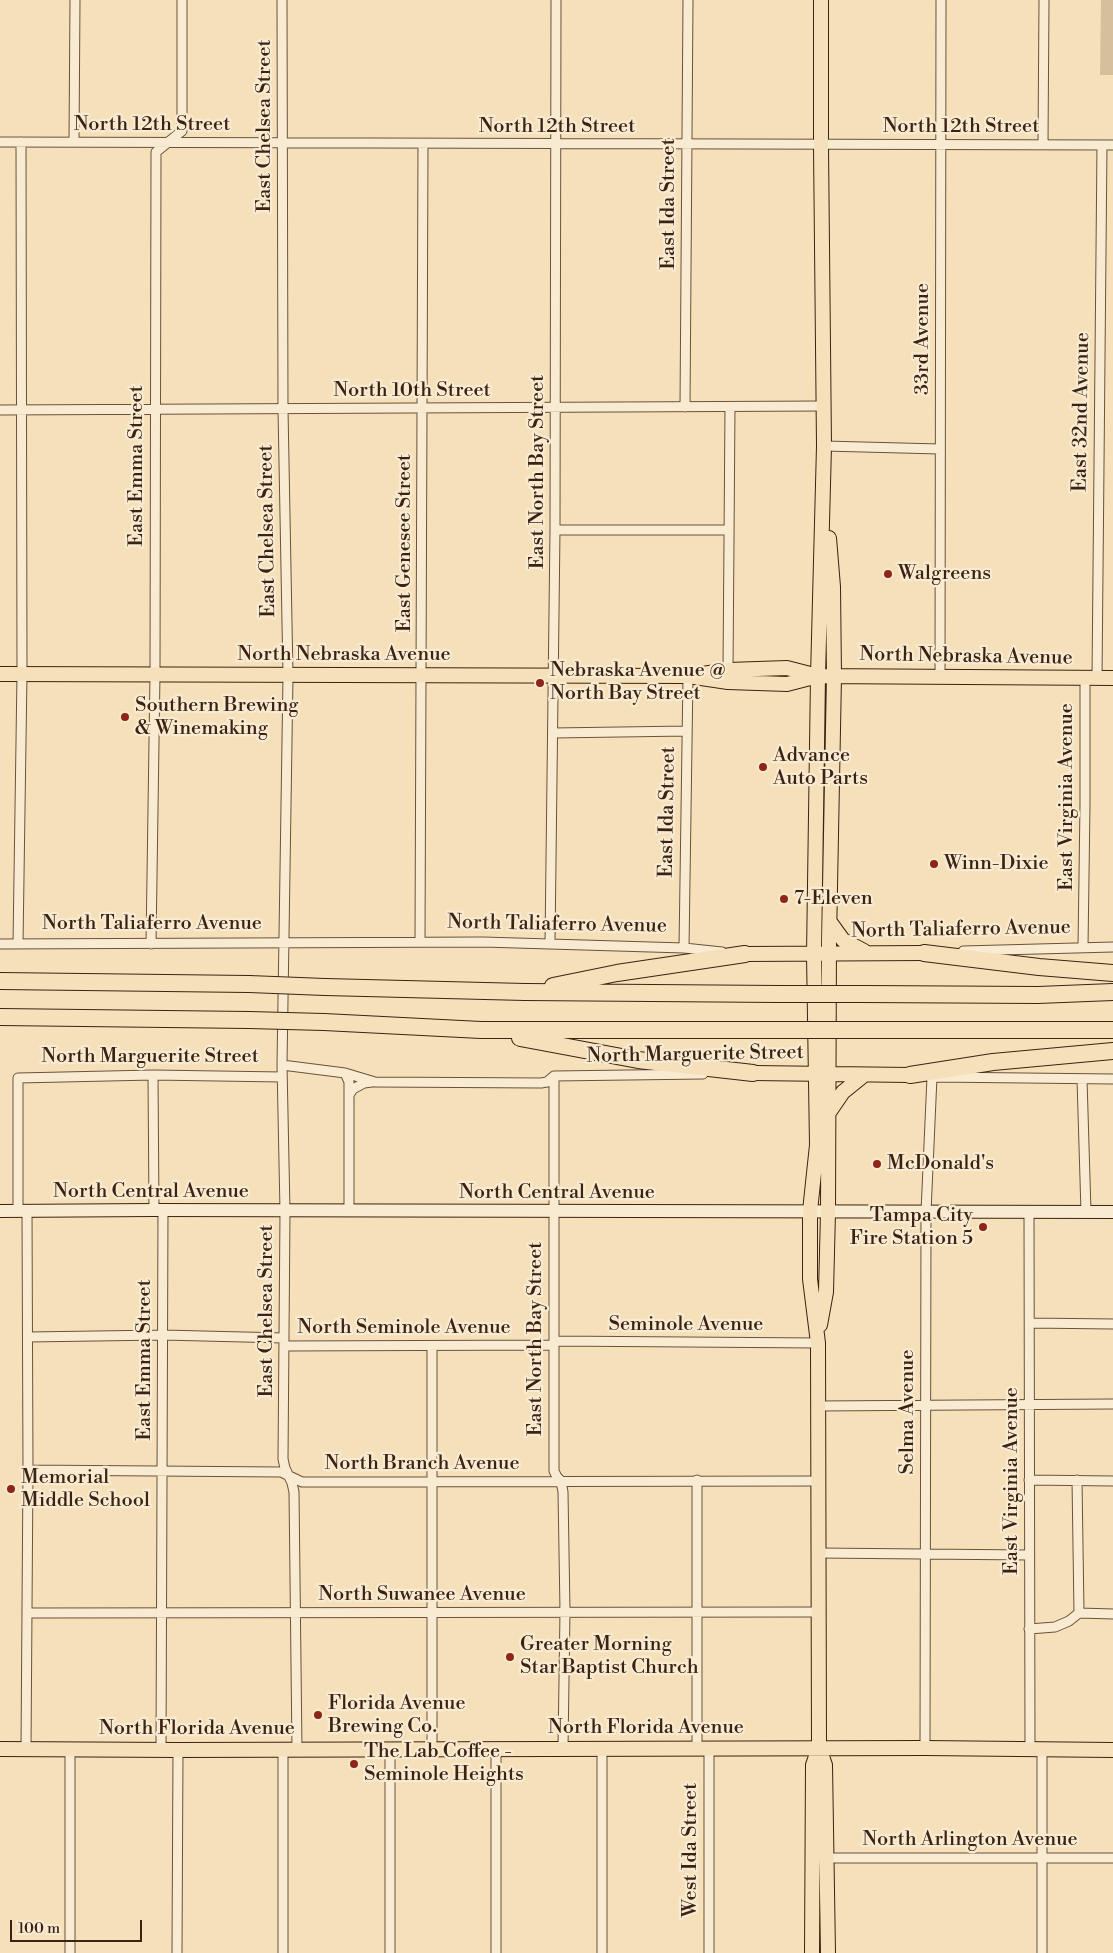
<!DOCTYPE html>
<style>
body{margin:0}
#map{position:relative;width:1113px;height:1953px;overflow:hidden;background:#f5e0ba;font-family:"Libre Bodoni",serif}
canvas{display:block}
.scale{position:absolute;left:10px;top:1920px;width:132px;height:22px;box-sizing:border-box;border:2px solid #3b2213;border-top:0;padding-left:6px;font-size:15px;line-height:18px;white-space:nowrap;color:#3b2213;-webkit-text-stroke:4px #f8ebd2;paint-order:stroke}
</style>
<div id="map">
<canvas width="1113" height="1953"></canvas>
<div class="scale">100 m</div>
</div>
<script>
const c = document.querySelector('canvas').getContext('2d');
c.lineJoin = 'round';
function fillPath(path, color) {
  c.fillStyle = color;
  c.fill(path, 'evenodd');
}
function toPath(rows) {
  const path = new Path2D();
  for (const r of rows) {
    path.moveTo(r[0], r[1]);
    for (let i = 2; i < r.length; i += 2) path.lineTo(r[i], r[i + 1]);
  }
  return path;
}
function strokePath(path, color, width, dash) {
  c.strokeStyle = color;
  c.lineWidth = width;
  c.lineCap = dash ? 'butt' : 'round';
  c.setLineDash(dash || []);
  c.stroke(path);
}
function drawText(font, color, halo, rows, align = 'center') {
  c.font = font + ' "Libre Bodoni",serif';
  c.lineWidth = 4.5;
  c.setLineDash([]);
  c.textBaseline = 'middle';
  c.strokeStyle = halo;
  c.fillStyle = color;
  for (const [text, x, y, turn = 0] of rows) {
    c.save();
    c.translate(x, y);
    c.rotate((+turn || 0) * Math.PI / 180);
    c.textAlign = isNaN(turn) ? turn : align;
    if (halo) c.strokeText(text, 0, 0);
    c.fillText(text, 0, 0);
    c.restore();
  }
}
fillPath(toPath([
 [1101,0,1113,0,1113,75,1100,75]
]), '#d5c09e');
const street = toPath([
 [282,0,283,409,288,676,282,1065,285,1211,283,1459,285,1468,292,1483,294,1492,297,1750],
 [0,142,1113,145],
 [74,142,75,0],
 [1043,144,1044,0],
 [685,407,688,0],
 [0,410,823,406],
 [824,446,940,449],
 [555,530,728,530],
 [728,670,730,407],
 [940,677,941,0],
 [1097,678,1102,145],
 [553,733,687,731],
 [420,942,423,144],
 [550,943,555,530,556,0],
 [0,944,483,942,684,948,722,952],
 [18,944,22,674,21,142],
 [151,944,155,674,156,152,182,131,182,0],
 [1083,947,1085,804,1085,678],
 [684,948,688,676],
 [963,951,1113,947],
 [282,1065,345,1073,375,1082,541,1083,547,1082,554,1076,703,1074],
 [345,1073,349,1082,349,1211],
 [153,1075,154,1210],
 [554,1076,554,1471,557,1477,561,1481,563,1492,565,1611,563,1748],
 [935,1077,1113,1079],
 [1082,1079,1086,1212],
 [349,1095,353,1089,364,1083,372,1082],
 [18,1211,18,1078,153,1075,282,1077],
 [1029,1212,1030,1750],
 [1030,1323,1113,1324],
 [28,1337,163,1335,284,1338],
 [554,1341,818,1343],
 [284,1346,554,1345],
 [818,1406,1113,1404],
 [28,1470,281,1472,302,1482,818,1481],
 [697,1480,697,1748],
 [1029,1480,1113,1481],
 [818,1553,1029,1555],
 [27,1613,818,1612],
 [1079,1613,1113,1614],
 [1029,1629,1055,1627,1069,1621,1079,1613,1077,1480],
 [925,1748,926,1212,932,1077],
 [26,1749,28,1470,27,1211],
 [70,1749,70,1953],
 [432,1749,432,1346],
 [161,1750,163,1210],
 [283,1750,283,1953],
 [1042,1750,1042,1953],
 [827,1858,1113,1858],
 [177,1953,178,1750],
 [390,1953,390,1749],
 [496,1953,496,1748],
 [602,1953,602,1748],
 [709,1953,709,1748]
]);
const secondary = toPath([
 [0,1211,154,1210,1113,1212]
]);
const primary = toPath([
 [0,674,688,676,728,682,787,684,818,676],
 [703,674,728,670,787,668,818,676,1113,678],
 [830,922,843,940,864,951],
 [745,954,924,953],
 [753,1073,910,1075],
 [830,1111,843,1092,864,1075],
 [820,1325,826,1292,828,1212,829,940,834,676,833,587,829,538],
 [819,1748,825,1765,828,1953],
 [0,1749,178,1750,925,1748,1113,1750],
 [812,1953,813,1765,819,1748,818,1343,810,1279,810,1211,817,1145,814,954,818,676,824,446,821,146,821,0]
]);
const highway = toPath([
 [924,953,1039,967,1113,973],
 [0,981,249,984],
 [553,986,617,973,745,954],
 [325,987,525,992,779,994],
 [863,994,1038,995,1113,992],
 [0,1017,249,1020],
 [324,1022,481,1030,778,1030],
 [863,1030,1113,1030],
 [520,1038,638,1060,753,1073],
 [910,1075,993,1062,1113,1051]
]);
strokePath(street, '#6a523d', 11);
strokePath(secondary, '#3b2213', 14);
strokePath(primary, '#3b2213', 16);
strokePath(highway, '#3b2213', 18);
strokePath(street, '#f8ebd2', 9);
strokePath(secondary, '#f8ebd2', 12);
strokePath(primary, '#f5e0ba', 14);
strokePath(highway, '#f5e0ba', 16);
const highwayBridge = toPath([
 [249,984,325,987],
 [779,994,863,994],
 [249,1020,324,1022],
 [778,1030,863,1030]
]);
strokePath(highwayBridge, '#3b2213', 18, []);
strokePath(highwayBridge, '#f5e0ba', 16);
for (const [x, y, r, color] of [
 [888,574,5,"#8f2418"],
 [540,683,5,"#8f2418"],
 [125,717,5,"#8f2418"],
 [763,767,5,"#8f2418"],
 [934,864,5,"#8f2418"],
 [784,899,5,"#8f2418"],
 [877,1164,5,"#8f2418"],
 [983,1227,5,"#8f2418"],
 [11,1489,5,"#8f2418"],
 [510,1657,5,"#8f2418"],
 [318,1715,5,"#8f2418"],
 [354,1764,5,"#8f2418"]
]) {
  const dot = new Path2D();
  dot.arc(x, y, r, 0, 2 * Math.PI);
  c.fillStyle = color;
  c.fill(dot);
  strokePath(dot, '#f8ebd2', 2);
}
drawText('20px', '#3b2213', '#f8ebd2', [
 ["North 12th Street",152,125],
 ["East Chelsea Street",265,126,-90],
 ["North 12th Street",557,127],
 ["North 12th Street",961,127],
 ["East Ida Street",669,204,-90],
 ["33rd Avenue",923,339,-90],
 ["North 10th Street",412,391],
 ["East 32nd Avenue",1082,412,-89],
 ["East Emma Street",137,466,-90],
 ["East North Bay Street",538,472,-90],
 ["East Chelsea Street",268,531,-91],
 ["East Genesee Street",405,543,-90],
 ["North Nebraska Avenue",344,655],
 ["North Nebraska Avenue",966,657,1],
 ["East Virginia Avenue",1067,797,-90],
 ["East Ida Street",668,812,-89],
 ["North Taliaferro Avenue",152,924],
 ["North Taliaferro Avenue",557,925,1],
 ["North Taliaferro Avenue",961,930,-1],
 ["North Marguerite Street",695,1055,-1],
 ["North Marguerite Street",150,1057],
 ["North Central Avenue",151,1192],
 ["North Central Avenue",557,1193],
 ["East Chelsea Street",267,1311,-90],
 ["Seminole Avenue",686,1325],
 ["North Seminole Avenue",404,1328],
 ["East North Bay Street",536,1339,-90],
 ["East Emma Street",145,1360,-90],
 ["Selma Avenue",908,1412,-90],
 ["North Branch Avenue",422,1464],
 ["East Virginia Avenue",1012,1481,-90],
 ["North Suwanee Avenue",422,1595],
 ["North Florida Avenue",646,1728],
 ["North Florida Avenue",197,1729],
 ["North Arlington Avenue",970,1840],
 ["West Ida Street",691,1850,-90]
]);
drawText('20px', '#3b2213', '#f8ebd2', [
 ["Walgreens",898,574],
 ["Nebraska Avenue @",550,671],
 ["North Bay Street",550,694],
 ["Southern Brewing",135,706],
 ["& Winemaking",135,729],
 ["Advance",773,756],
 ["Auto Parts",773,779],
 ["Winn-Dixie",944,864],
 ["7-Eleven",794,899],
 ["McDonald's",887,1164],
 ["Tampa City",973,1216,"right"],
 ["Fire Station 5",973,1239,"right"],
 ["Memorial",21,1478],
 ["Middle School",21,1501],
 ["Greater Morning",520,1645],
 ["Star Baptist Church",520,1668],
 ["Florida Avenue",328,1704],
 ["Brewing Co.",328,1727],
 ["The Lab Coffee -",364,1752],
 ["Seminole Heights",364,1775]
], 'left');
</script>
